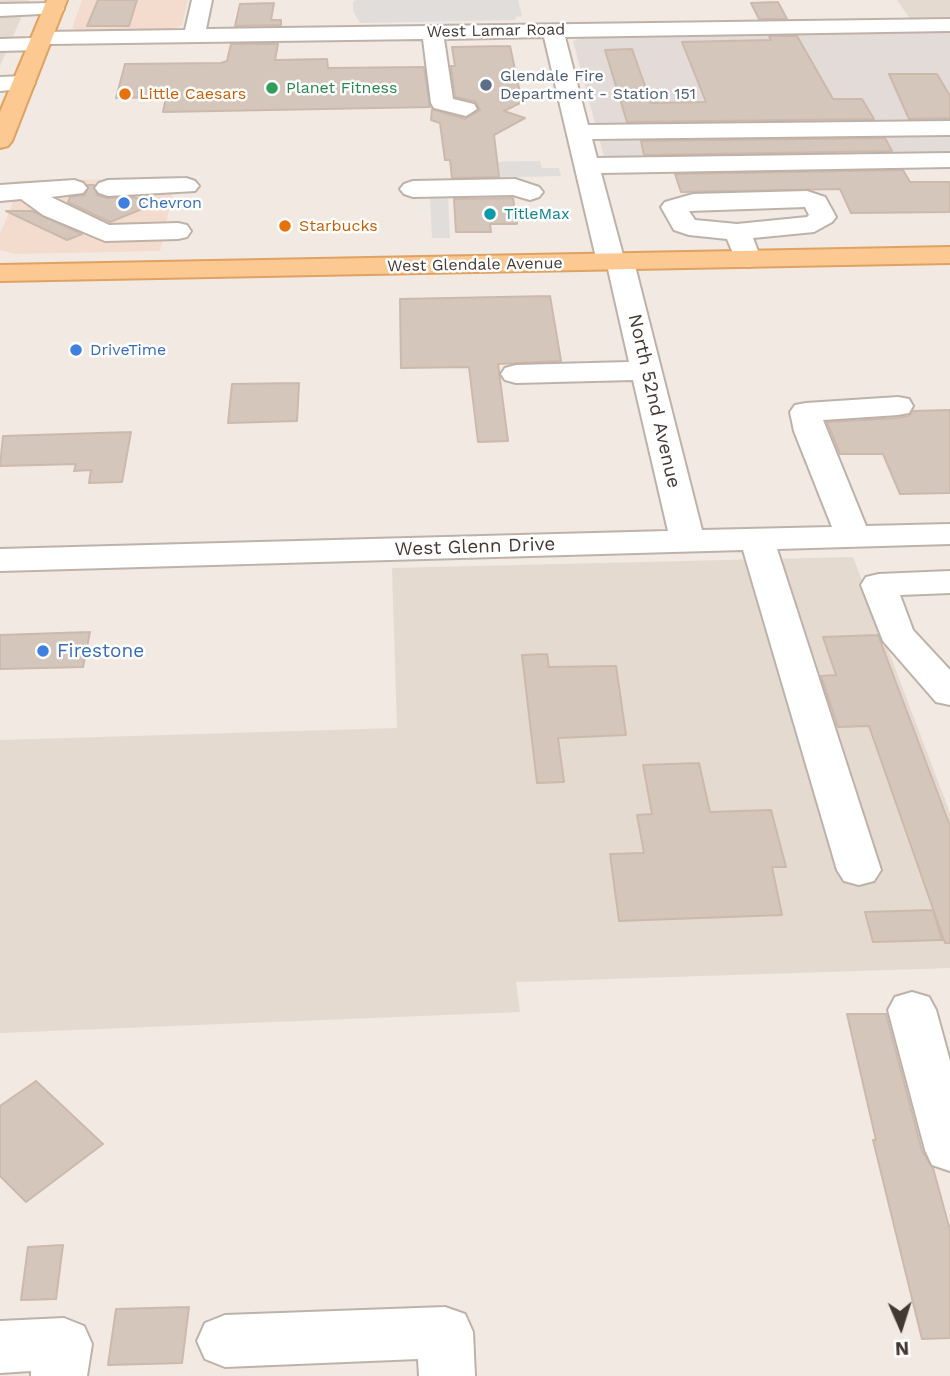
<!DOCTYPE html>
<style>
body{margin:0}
#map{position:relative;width:950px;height:1376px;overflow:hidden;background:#f1e9e2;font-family:"Work Sans",sans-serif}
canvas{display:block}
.north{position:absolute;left:866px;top:1292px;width:70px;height:70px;-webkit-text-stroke:5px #fff;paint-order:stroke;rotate:177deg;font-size:19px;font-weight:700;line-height:28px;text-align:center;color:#423933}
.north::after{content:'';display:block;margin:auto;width:24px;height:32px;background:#423933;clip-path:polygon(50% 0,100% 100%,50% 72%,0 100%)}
</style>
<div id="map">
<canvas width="950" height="1376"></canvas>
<div class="north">N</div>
</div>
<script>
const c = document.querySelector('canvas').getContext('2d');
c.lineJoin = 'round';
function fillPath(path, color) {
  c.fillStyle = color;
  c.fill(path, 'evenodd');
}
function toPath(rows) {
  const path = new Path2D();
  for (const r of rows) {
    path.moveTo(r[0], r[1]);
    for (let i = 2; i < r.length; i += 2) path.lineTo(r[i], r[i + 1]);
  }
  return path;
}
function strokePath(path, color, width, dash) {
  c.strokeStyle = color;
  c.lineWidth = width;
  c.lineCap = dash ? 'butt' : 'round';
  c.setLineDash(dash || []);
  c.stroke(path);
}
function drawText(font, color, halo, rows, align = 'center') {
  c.font = font + ' "Work Sans",sans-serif';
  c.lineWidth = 5;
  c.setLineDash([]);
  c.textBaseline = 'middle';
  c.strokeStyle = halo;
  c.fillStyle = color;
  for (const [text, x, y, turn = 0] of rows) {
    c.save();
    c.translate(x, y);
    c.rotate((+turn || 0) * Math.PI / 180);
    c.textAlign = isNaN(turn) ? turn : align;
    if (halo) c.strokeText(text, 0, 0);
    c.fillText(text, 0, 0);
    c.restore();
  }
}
fillPath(toPath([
 [0,0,29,0,0,66],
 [897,0,950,0,950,20,911,20],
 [853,557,950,813,950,968,516,982,520,1012,0,1033,0,740,397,728,392,568]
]), '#e4dad0');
fillPath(toPath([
 [82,0,188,0,182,25,175,29,78,31,72,28],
 [176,178,160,251,14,254,0,250,0,234,12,205,14,181]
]), '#f3dccd');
fillPath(toPath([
 [950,31,950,153,606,164,573,41,586,36]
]), '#e2dbd7');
fillPath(toPath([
 [356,0,518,0,522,16,515,17,516,20,360,23,353,11,353,2],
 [540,161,542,168,559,168,561,176,484,178,482,162],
 [430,196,448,196,450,238,432,238]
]), '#e1dddb');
const building = toPath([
 [98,0,137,0,129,26,87,26,98,0],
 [778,2,787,19,759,19,751,3,778,2],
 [274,3,271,20,281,20,281,25,235,26,240,4,274,3],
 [769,36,797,36,833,99,862,99,874,119,627,122,605,50,632,49,651,103,706,102,682,42,771,40,769,36],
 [231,44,278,44,275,60,327,59,328,68,424,67,430,107,163,112,166,97,116,98,125,64,221,63,227,61,231,44],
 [510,46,522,102,504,111,525,118,494,135,499,177,452,178,450,160,445,160,440,123,431,120,432,109,465,119,480,110,475,101,455,97,451,66,455,66,452,47,510,46],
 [889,74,937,74,950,96,950,118,909,119,889,74],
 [885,138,892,151,644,155,641,141,885,138],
 [903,170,910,182,950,182,950,212,851,213,840,189,681,192,675,174,903,170],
 [88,185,94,185,97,195,107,198,134,197,152,205,110,222,68,202,70,197,85,195,88,185],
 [513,198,517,224,490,224,491,232,456,232,454,199,513,198],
 [6,211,32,211,82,234,67,240,6,211],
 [550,296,561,361,498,364,508,441,478,442,469,367,401,368,400,299,550,296],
 [299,383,297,421,228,423,232,384,299,383],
 [950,410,950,493,900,494,883,454,840,454,827,422,898,418,909,416,913,411,950,410],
 [131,432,122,482,89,483,91,470,74,471,76,464,0,466,3,436,131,432],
 [90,632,83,667,0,669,0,635,90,632],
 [878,635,950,826,950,943,945,943,869,726,838,727,821,676,836,675,823,637,878,635],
 [547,654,549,667,616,666,626,735,558,738,564,782,537,783,522,655,547,654],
 [699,763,710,812,771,810,786,867,772,867,782,915,619,921,610,854,644,853,637,815,652,814,643,765,699,763],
 [933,910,942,940,873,942,865,912,933,910],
 [847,1014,886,1014,922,1151,933,1168,950,1230,950,1338,922,1339,873,1140,876,1140,847,1014],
 [36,1081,103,1144,26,1202,0,1176,0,1106,36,1081],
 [63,1245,56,1299,21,1300,28,1247,63,1245],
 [189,1307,182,1363,108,1365,116,1309,189,1307]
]);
fillPath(building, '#d5c6bb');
strokePath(building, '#ccb9ac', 2);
const minor = toPath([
 [192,0,212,0,206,29,950,19,950,31,565,37,588,125,950,121,950,135,592,139,597,158,950,153,950,167,601,173,623,255,630,256,634,262,702,530,832,527,794,431,790,412,795,405,806,403,898,397,909,399,913,406,909,413,898,415,823,420,866,526,950,524,950,544,777,549,881,870,874,881,859,885,844,881,837,870,743,550,0,571,0,549,668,531,633,380,516,383,505,380,501,374,505,368,516,365,629,362,608,269,601,268,597,262,544,37,444,39,453,99,474,104,477,109,466,116,434,108,431,103,423,39,50,44,40,50,0,51,0,39,32,38,42,32,185,30,192,0],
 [54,3,61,5,64,9,61,13,0,16,0,4,54,3],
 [24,76,35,83,32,88,0,91,0,77,24,76],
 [186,178,195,181,199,186,195,191,108,196,99,193,95,188,99,183,108,180,186,178],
 [515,179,539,187,543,192,539,197,530,200,513,195,413,197,404,194,400,189,404,184,413,181,515,179],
 [74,180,83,183,87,188,83,193,51,197,109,225,178,223,187,225,191,231,187,237,178,239,105,241,43,215,21,199,0,201,0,185,74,180],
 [807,191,825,197,836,217,832,222,814,232,753,238,761,259,758,265,748,267,738,265,727,239,689,235,674,230,661,207,665,202,693,194,807,191],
 [805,207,809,215,807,217,737,224,695,220,689,211,805,207],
 [950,571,950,593,900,595,913,630,950,670,950,705,936,702,883,641,861,585,866,577,879,574,950,571],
 [912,992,929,997,936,1010,950,1061,950,1171,932,1165,925,1150,888,1010,895,997,912,992],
 [445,1307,465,1314,473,1332,475,1376,419,1376,418,1359,225,1367,205,1359,197,1341,205,1323,225,1315,445,1307],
 [64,1318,84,1326,92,1344,87,1376,31,1376,31,1371,0,1373,0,1321,64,1318]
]);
const major = toPath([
 [47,0,67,0,12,141,8,146,0,148,0,112,47,0],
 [950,247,950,263,0,281,0,265,950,247]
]);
strokePath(minor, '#beb2a8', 4);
strokePath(major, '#dfa262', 4);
fillPath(minor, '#fff');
fillPath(major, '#fbc991');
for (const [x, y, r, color] of [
 [486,85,7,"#5c6f8a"],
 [272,88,7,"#2e9e5b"],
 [125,94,7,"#e8710a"],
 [124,203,7,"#3f7fe0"],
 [490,214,7,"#0f9aa8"],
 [285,226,7,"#e8710a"],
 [76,350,7,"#3f7fe0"],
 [43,651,7,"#3f7fe0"]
]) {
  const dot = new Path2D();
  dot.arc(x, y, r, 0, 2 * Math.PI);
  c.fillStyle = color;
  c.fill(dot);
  strokePath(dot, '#fff', 2.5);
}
drawText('16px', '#423933', '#fff', [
 ["West Lamar Road",496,31,-1],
 ["West Glendale Avenue",475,265,-1]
]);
drawText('16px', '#4e5e75', '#fff', [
 ["Glendale Fire",500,76],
 ["Department - Station 151",500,94]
], 'left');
drawText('16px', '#27864d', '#fff', [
 ["Planet Fitness",286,88]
], 'left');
drawText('16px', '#c56008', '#fff', [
 ["Little Caesars",139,94],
 ["Starbucks",299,226]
], 'left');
drawText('16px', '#366cbe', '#fff', [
 ["Chevron",138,203],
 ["DriveTime",90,350]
], 'left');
drawText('16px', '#0d838f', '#fff', [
 ["TitleMax",504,214]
], 'left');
drawText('19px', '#423933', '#fff', [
 ["North 52nd Avenue",654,401,77],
 ["West Glenn Drive",475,547,-2]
]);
drawText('19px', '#366cbe', '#fff', [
 ["Firestone",57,651]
], 'left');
</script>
